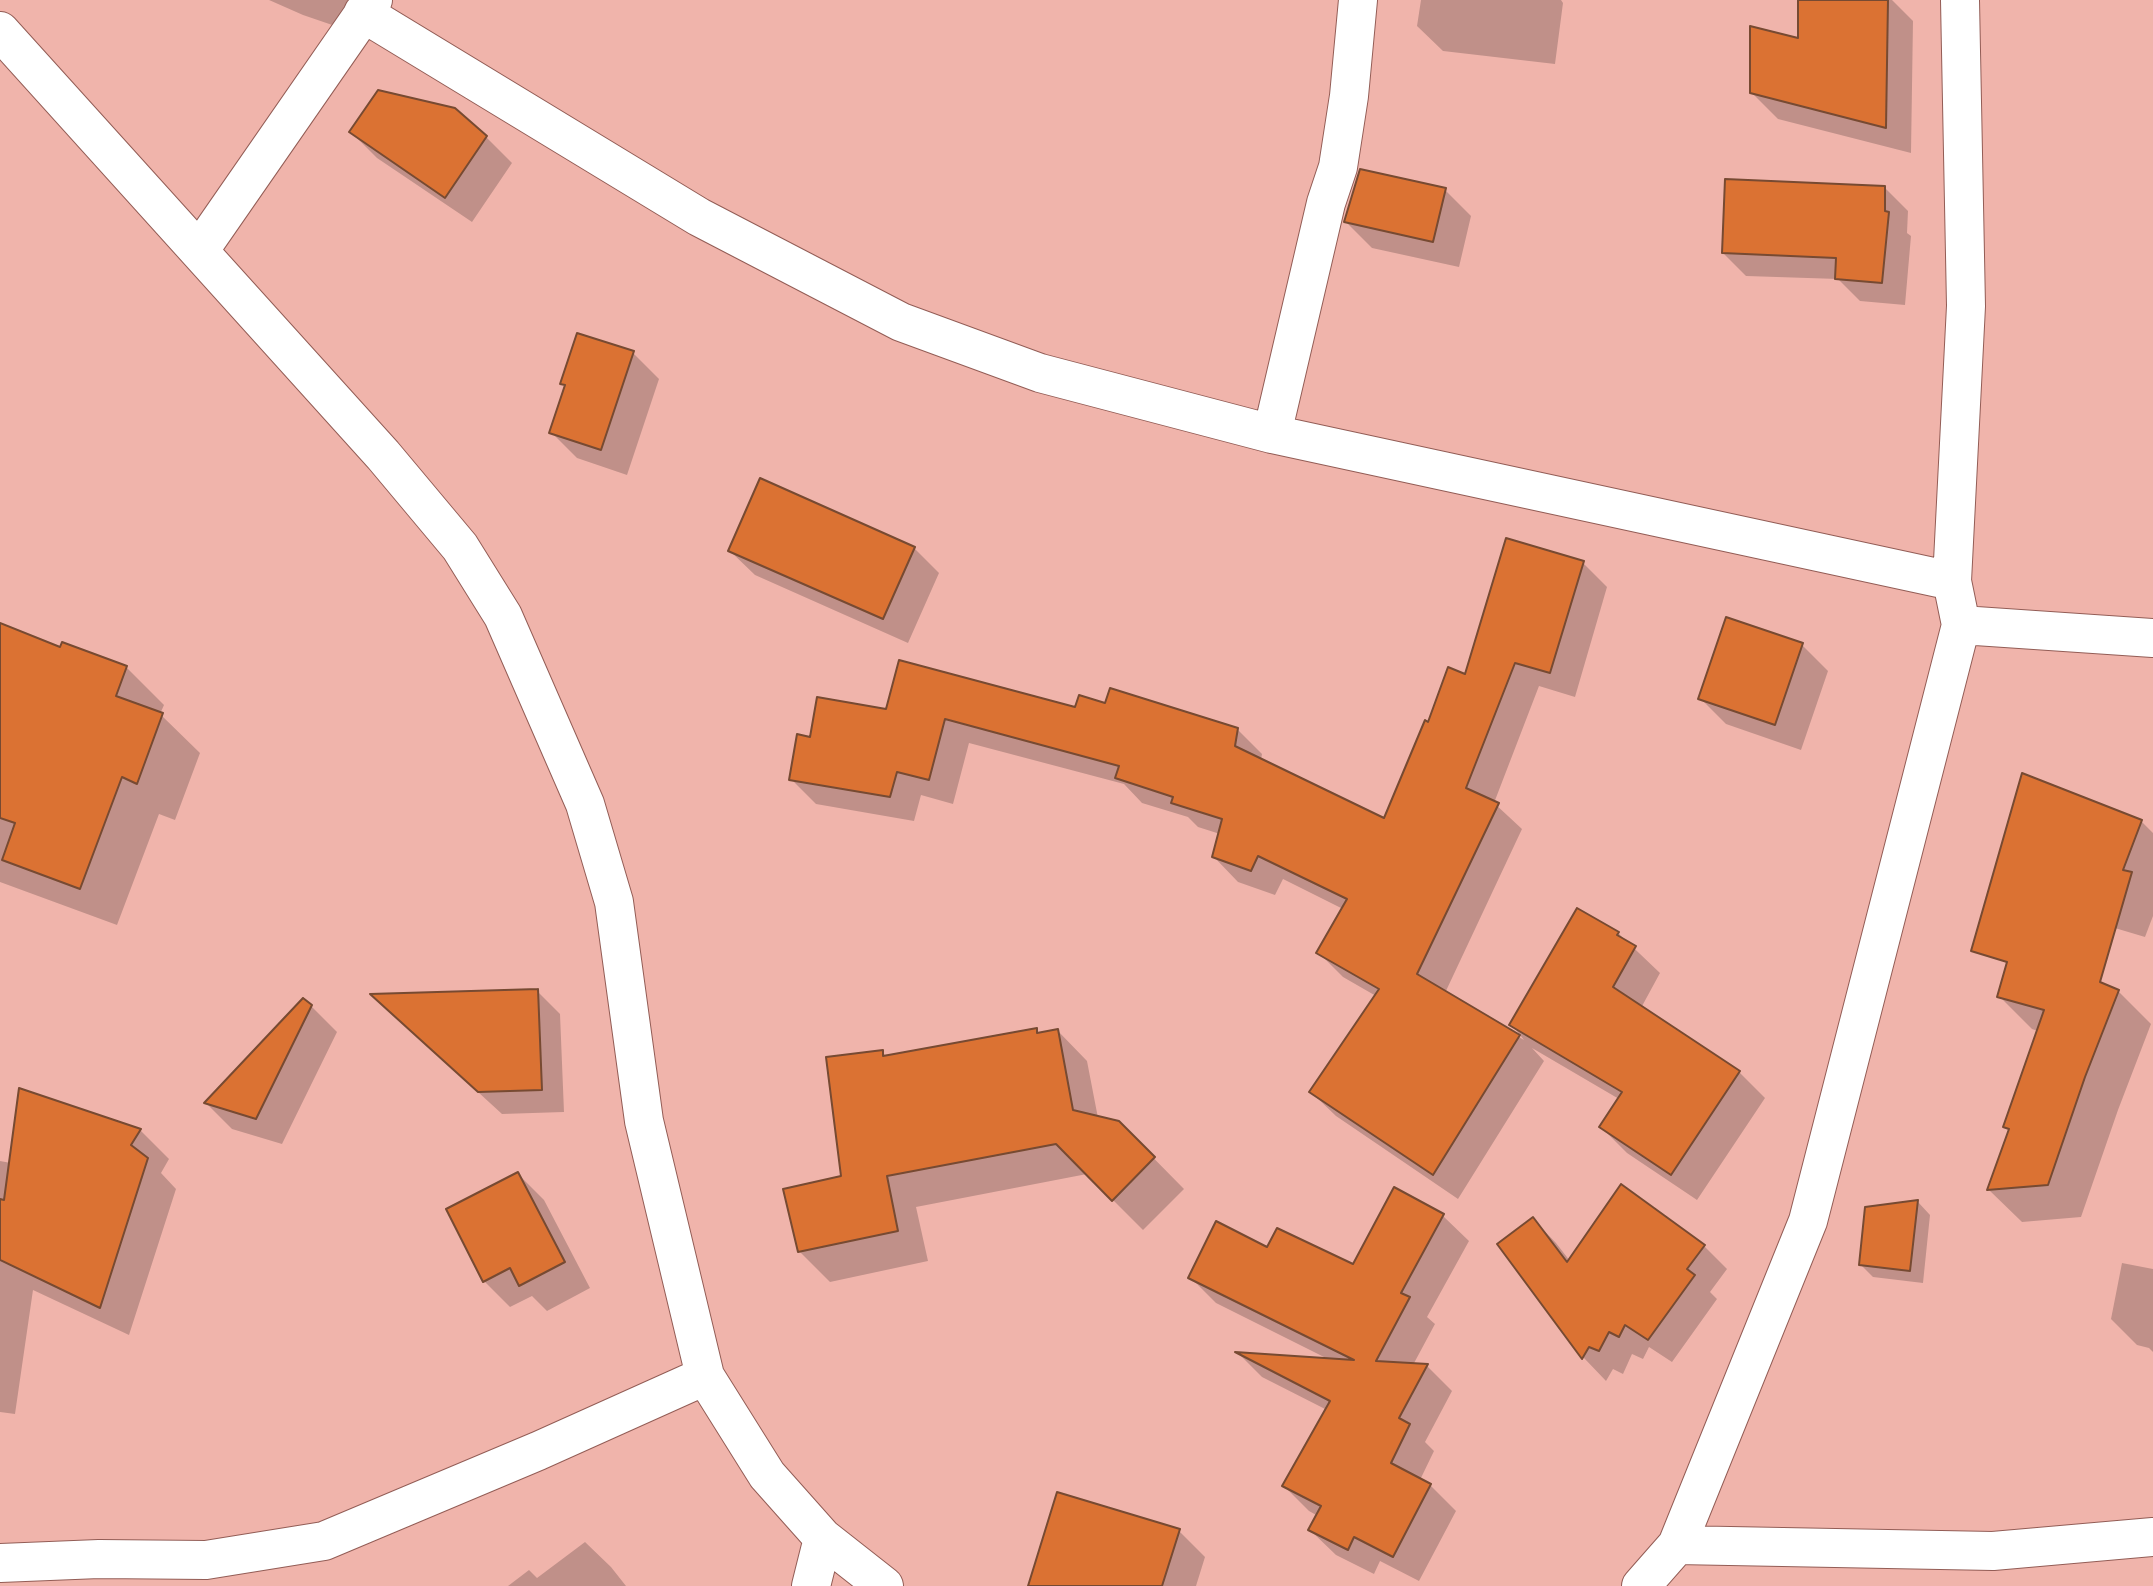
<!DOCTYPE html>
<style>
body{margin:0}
canvas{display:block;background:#f0b4ab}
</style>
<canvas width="2153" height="1586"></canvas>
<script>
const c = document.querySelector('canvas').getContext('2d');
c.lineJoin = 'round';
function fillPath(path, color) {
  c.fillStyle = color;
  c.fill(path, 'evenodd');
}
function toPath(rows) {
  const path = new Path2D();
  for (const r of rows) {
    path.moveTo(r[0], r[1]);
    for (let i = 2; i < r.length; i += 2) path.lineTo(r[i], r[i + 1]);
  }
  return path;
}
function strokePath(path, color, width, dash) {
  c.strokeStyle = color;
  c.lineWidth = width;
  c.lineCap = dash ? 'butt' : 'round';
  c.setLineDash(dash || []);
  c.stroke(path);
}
fillPath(toPath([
 [269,0,356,0,341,28,303,15],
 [1421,0,1561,0,1563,3,1555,64,1443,51,1417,26],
 [1800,0,1892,0,1913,21,1911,153,1778,119,1752,93,1800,40],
 [351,132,486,137,512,163,472,222,377,158],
 [1885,188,1908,211,1907,233,1911,236,1905,305,1860,301,1838,279,1746,276,1723,253],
 [1445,190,1471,216,1459,267,1372,248,1346,222],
 [578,335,633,353,659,379,627,475,577,458,551,432,566,387,562,383],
 [914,548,939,573,908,643,755,575,730,551],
 [1583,563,1607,587,1575,697,1539,686,1494,803,1522,829,1445,993,1524,1040,1512,1025,1618,933,1660,973,1641,1008,1739,1072,1765,1098,1697,1200,1627,1153,1601,1127,1619,1099,1532,1048,1544,1061,1458,1199,1336,1116,1311,1092,1376,996,1343,977,1318,952,1343,909,1283,879,1275,895,1238,882,1214,857,1220,834,1198,827,1188,817,1142,803,1124,784,969,743,953,804,921,795,914,821,816,804,791,779,811,739,887,711,1076,709,1106,705,1237,729,1262,754,1261,760,1385,820,1429,724,1466,676],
 [0,625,61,649,126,667,164,705,160,714,200,753,175,820,159,814,117,925,0,882],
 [1802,645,1828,671,1801,750,1726,724,1700,698],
 [2141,821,2153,833,2153,916,2145,937,2031,903],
 [537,991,560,1014,564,1112,502,1114,395,1016],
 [2118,991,2151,1024,2118,1110,2081,1217,2022,1222,1989,1190,2010,1131,2005,1126,2038,1031,2032,1029,1999,996],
 [311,1006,337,1032,282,1144,232,1129,206,1103],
 [1036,1030,1040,1034,1057,1030,1087,1061,1098,1118,1118,1122,1184,1189,1143,1230,1087,1174,916,1207,928,1261,830,1282,799,1251,843,1178,882,1052,887,1057],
 [21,1091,140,1130,169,1159,161,1173,176,1189,129,1335,33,1290,15,1414,0,1412,0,1161,11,1163],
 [518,1174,544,1200,590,1288,547,1311,532,1296,510,1307,484,1281],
 [1395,1189,1443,1216,1469,1241,1427,1317,1435,1324,1413,1365,1427,1366,1452,1391,1425,1442,1434,1451,1420,1480,1430,1485,1456,1511,1419,1581,1380,1561,1374,1574,1336,1555,1310,1530,1318,1516,1309,1511,1284,1486,1327,1410,1262,1377,1239,1354,1330,1360,1216,1303,1190,1277,1268,1249,1353,1266],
 [1918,1202,1930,1215,1923,1283,1873,1277,1860,1264],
 [1533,1219,1556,1243,1570,1261,1704,1246,1727,1269,1710,1292,1717,1299,1672,1362,1649,1347,1643,1359,1632,1354,1623,1374,1613,1369,1606,1381,1584,1358,1499,1244],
 [2122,1263,2153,1269,2153,1352,2149,1348,2137,1345,2111,1319],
 [1179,1531,1205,1557,1196,1586,1033,1586],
 [585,1542,611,1567,626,1586,508,1586,529,1570,537,1578]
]), '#0003');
const building = toPath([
 [1798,0,1888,0,1886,128,1750,93,1750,26,1798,38,1798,0],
 [378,90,455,108,487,136,445,198,349,132,378,90],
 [1360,169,1446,188,1433,242,1344,222,1360,169],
 [1725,179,1885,186,1885,211,1889,212,1882,283,1835,279,1836,258,1722,253,1725,179],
 [577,333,634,351,601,450,549,433,565,385,560,384,577,333],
 [760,478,915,547,883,619,728,551,760,478],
 [1506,538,1584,561,1550,673,1515,663,1466,788,1499,803,1417,974,1520,1035,1433,1175,1309,1092,1379,989,1316,953,1347,899,1258,856,1251,871,1212,857,1222,819,1171,803,1173,797,1115,778,1119,766,945,719,929,780,897,772,890,797,789,780,797,734,810,737,817,697,886,709,899,660,1075,707,1079,695,1105,703,1110,688,1238,728,1235,746,1384,818,1425,720,1428,722,1448,667,1465,674,1506,538],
 [1726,617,1803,643,1775,725,1698,699,1726,617],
 [0,623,60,647,62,642,127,666,116,696,163,713,137,784,122,777,80,889,2,860,15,823,0,818,0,623],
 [2022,773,2142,820,2123,870,2132,872,2100,982,2119,990,2085,1077,2048,1185,1987,1190,2009,1129,2003,1127,2044,1010,1997,997,2007,962,1971,951,2022,773],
 [1577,908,1619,932,1617,935,1636,946,1613,987,1740,1071,1671,1175,1599,1127,1622,1092,1509,1025,1577,908],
 [538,989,542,1090,478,1092,370,994,538,989],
 [303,998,312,1005,256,1119,204,1103,303,998],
 [1037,1028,1037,1033,1058,1029,1073,1110,1119,1121,1155,1157,1112,1201,1056,1144,887,1176,898,1231,798,1252,783,1189,841,1176,826,1057,883,1050,883,1056,1037,1028],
 [19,1088,141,1129,131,1145,148,1158,100,1308,0,1260,0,1199,4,1200,19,1088],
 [518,1172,565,1262,519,1286,510,1268,483,1282,446,1209,518,1172],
 [1621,1184,1705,1245,1687,1269,1695,1275,1648,1340,1625,1325,1619,1337,1609,1332,1599,1351,1589,1347,1582,1359,1497,1244,1533,1217,1567,1262,1621,1184],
 [1394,1187,1444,1214,1401,1293,1410,1297,1376,1361,1428,1364,1399,1418,1410,1424,1391,1463,1431,1484,1393,1557,1354,1537,1348,1550,1308,1530,1321,1506,1282,1486,1330,1401,1235,1352,1354,1360,1188,1278,1216,1221,1267,1247,1277,1228,1353,1264,1394,1187],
 [1918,1200,1910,1271,1859,1265,1865,1207,1918,1200],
 [1057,1492,1180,1529,1162,1586,1028,1586,1057,1492]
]);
fillPath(building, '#db7233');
strokePath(building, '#774a32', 2);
const street = toPath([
 [363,13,699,217,901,322,1040,373,1272,434,1952,581],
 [0,31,383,455,460,547,503,616,585,804,614,902,644,1121,705,1376,767,1475,823,1538,884,1586],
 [199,251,373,0],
 [1272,434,1326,203,1338,167,1349,96,1358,0],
 [1961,625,2153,638],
 [1677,1545,1993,1551,2153,1537],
 [0,1563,99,1559,206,1560,324,1541,538,1451,705,1376],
 [811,1586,823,1538],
 [1641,1586,1677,1545,1808,1221,1961,625,1952,581,1966,306,1960,0]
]);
strokePath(street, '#935d56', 40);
strokePath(street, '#fff', 38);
</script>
